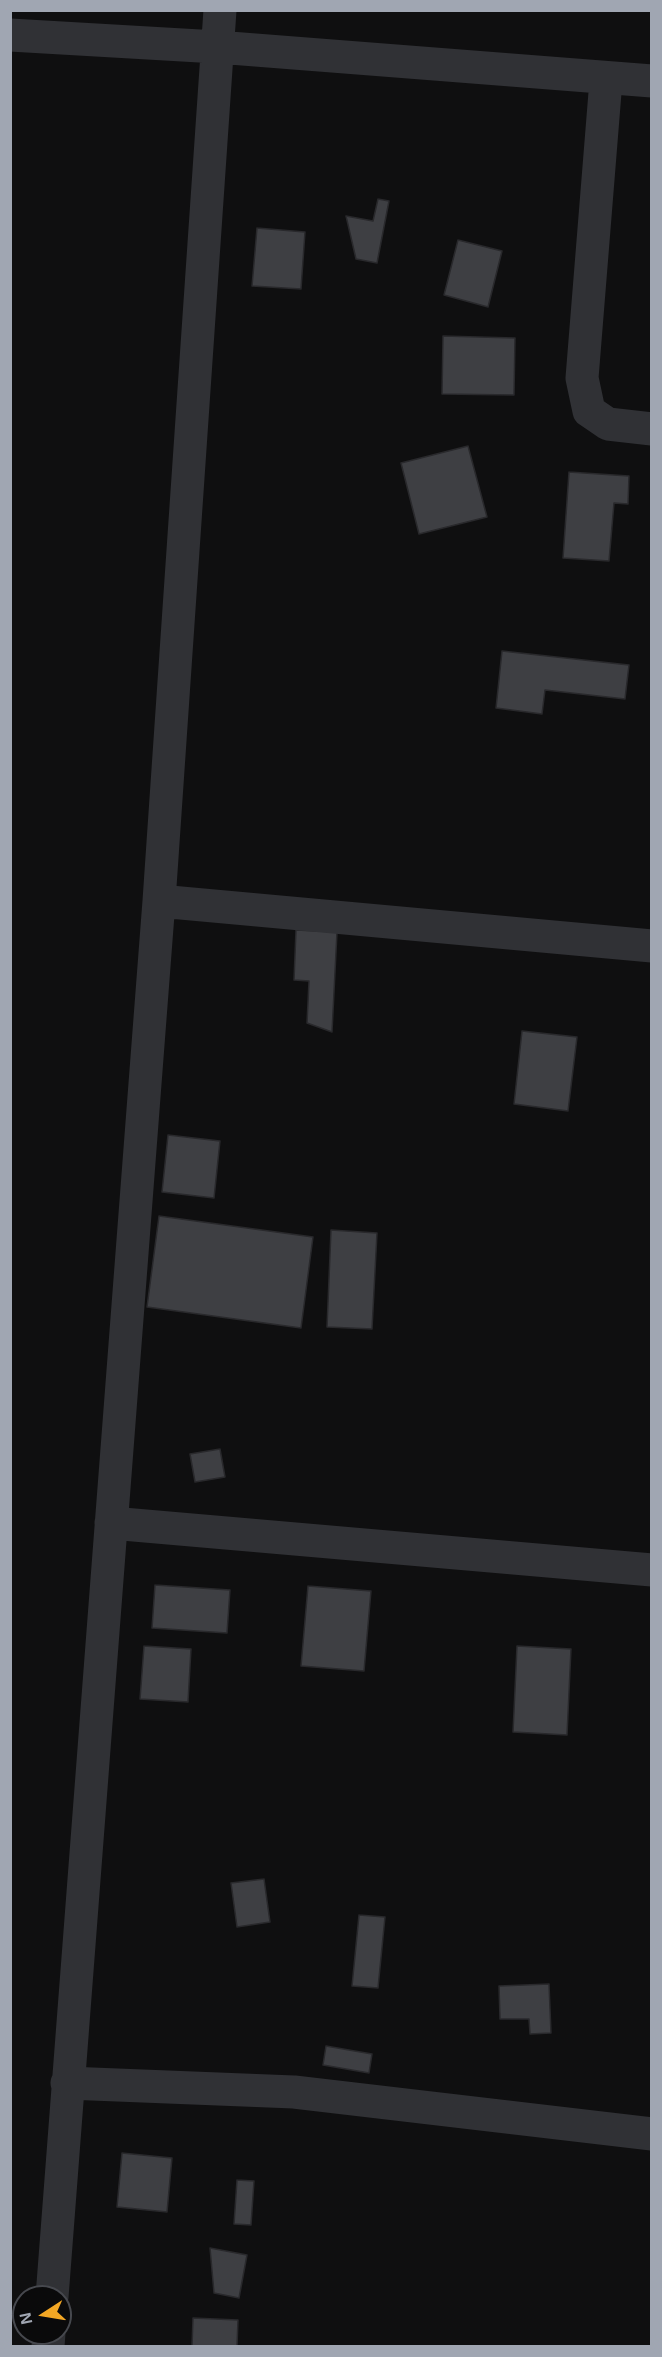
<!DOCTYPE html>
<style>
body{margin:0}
#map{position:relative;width:662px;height:2357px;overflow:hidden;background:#0f0f10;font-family:Arial,sans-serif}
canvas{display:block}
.frame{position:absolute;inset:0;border:12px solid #a0a6b2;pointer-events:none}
.north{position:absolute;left:12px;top:2285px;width:60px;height:60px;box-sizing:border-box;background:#0a0a0b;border:2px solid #46484e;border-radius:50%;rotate:258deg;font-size:16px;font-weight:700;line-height:24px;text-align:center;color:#a0a6b2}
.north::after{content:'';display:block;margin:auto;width:21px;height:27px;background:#f3a724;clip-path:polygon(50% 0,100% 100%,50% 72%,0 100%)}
</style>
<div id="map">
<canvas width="662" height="2357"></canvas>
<div class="frame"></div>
<div class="north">N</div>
</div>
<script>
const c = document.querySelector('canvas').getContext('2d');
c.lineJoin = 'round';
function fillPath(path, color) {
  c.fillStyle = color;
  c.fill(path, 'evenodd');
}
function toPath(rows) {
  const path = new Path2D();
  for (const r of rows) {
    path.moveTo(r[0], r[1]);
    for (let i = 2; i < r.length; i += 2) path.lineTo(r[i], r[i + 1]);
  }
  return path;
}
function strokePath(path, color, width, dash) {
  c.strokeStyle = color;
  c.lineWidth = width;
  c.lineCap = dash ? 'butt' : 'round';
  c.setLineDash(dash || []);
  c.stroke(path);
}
const building = toPath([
 [378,199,389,201,377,263,356,259,346,216,373,221,378,199],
 [257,228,305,232,301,289,252,286,257,228],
 [458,240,502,251,488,307,444,295,458,240],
 [443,336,515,338,514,395,442,394,443,336],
 [468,446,487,517,419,534,401,463,468,446],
 [569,472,629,476,628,504,614,503,609,561,563,558,569,472],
 [502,651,629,665,625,699,545,690,542,714,496,708,502,651],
 [296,930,337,932,332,1032,307,1023,309,981,294,980,296,930],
 [522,1031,577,1037,568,1111,514,1104,522,1031],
 [168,1135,220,1141,214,1198,162,1192,168,1135],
 [159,1216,313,1237,301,1328,147,1307,159,1216],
 [331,1230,377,1233,372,1329,327,1327,331,1230],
 [220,1449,225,1477,195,1482,190,1454,220,1449],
 [155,1585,230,1590,227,1633,152,1628,155,1585],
 [308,1586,371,1591,364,1671,301,1666,308,1586],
 [144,1646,191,1649,188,1702,140,1699,144,1646],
 [517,1646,571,1649,567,1735,513,1732,517,1646],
 [264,1879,270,1922,237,1927,231,1883,264,1879],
 [359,1915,385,1917,378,1988,352,1986,359,1915],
 [549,1984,551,2033,530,2034,529,2019,500,2019,499,1986,549,1984],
 [326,2046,372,2054,369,2073,323,2065,326,2046],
 [122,2153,172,2158,167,2212,117,2207,122,2153],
 [237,2180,254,2181,251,2225,234,2224,237,2180],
 [210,2248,247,2255,239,2298,214,2293,210,2248],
 [193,2318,238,2320,237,2346,192,2346,193,2318]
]);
fillPath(building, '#3e3f43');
strokePath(building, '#29292c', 1.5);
strokePath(toPath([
 [10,35,217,47,652,81],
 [606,80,582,378,589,411,608,424,652,429],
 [159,901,652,946],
 [111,1523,652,1570],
 [67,2083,294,2092,652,2134],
 [52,2297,159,901,220,10],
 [48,2346,49,2333]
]), '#303135', 33);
</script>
